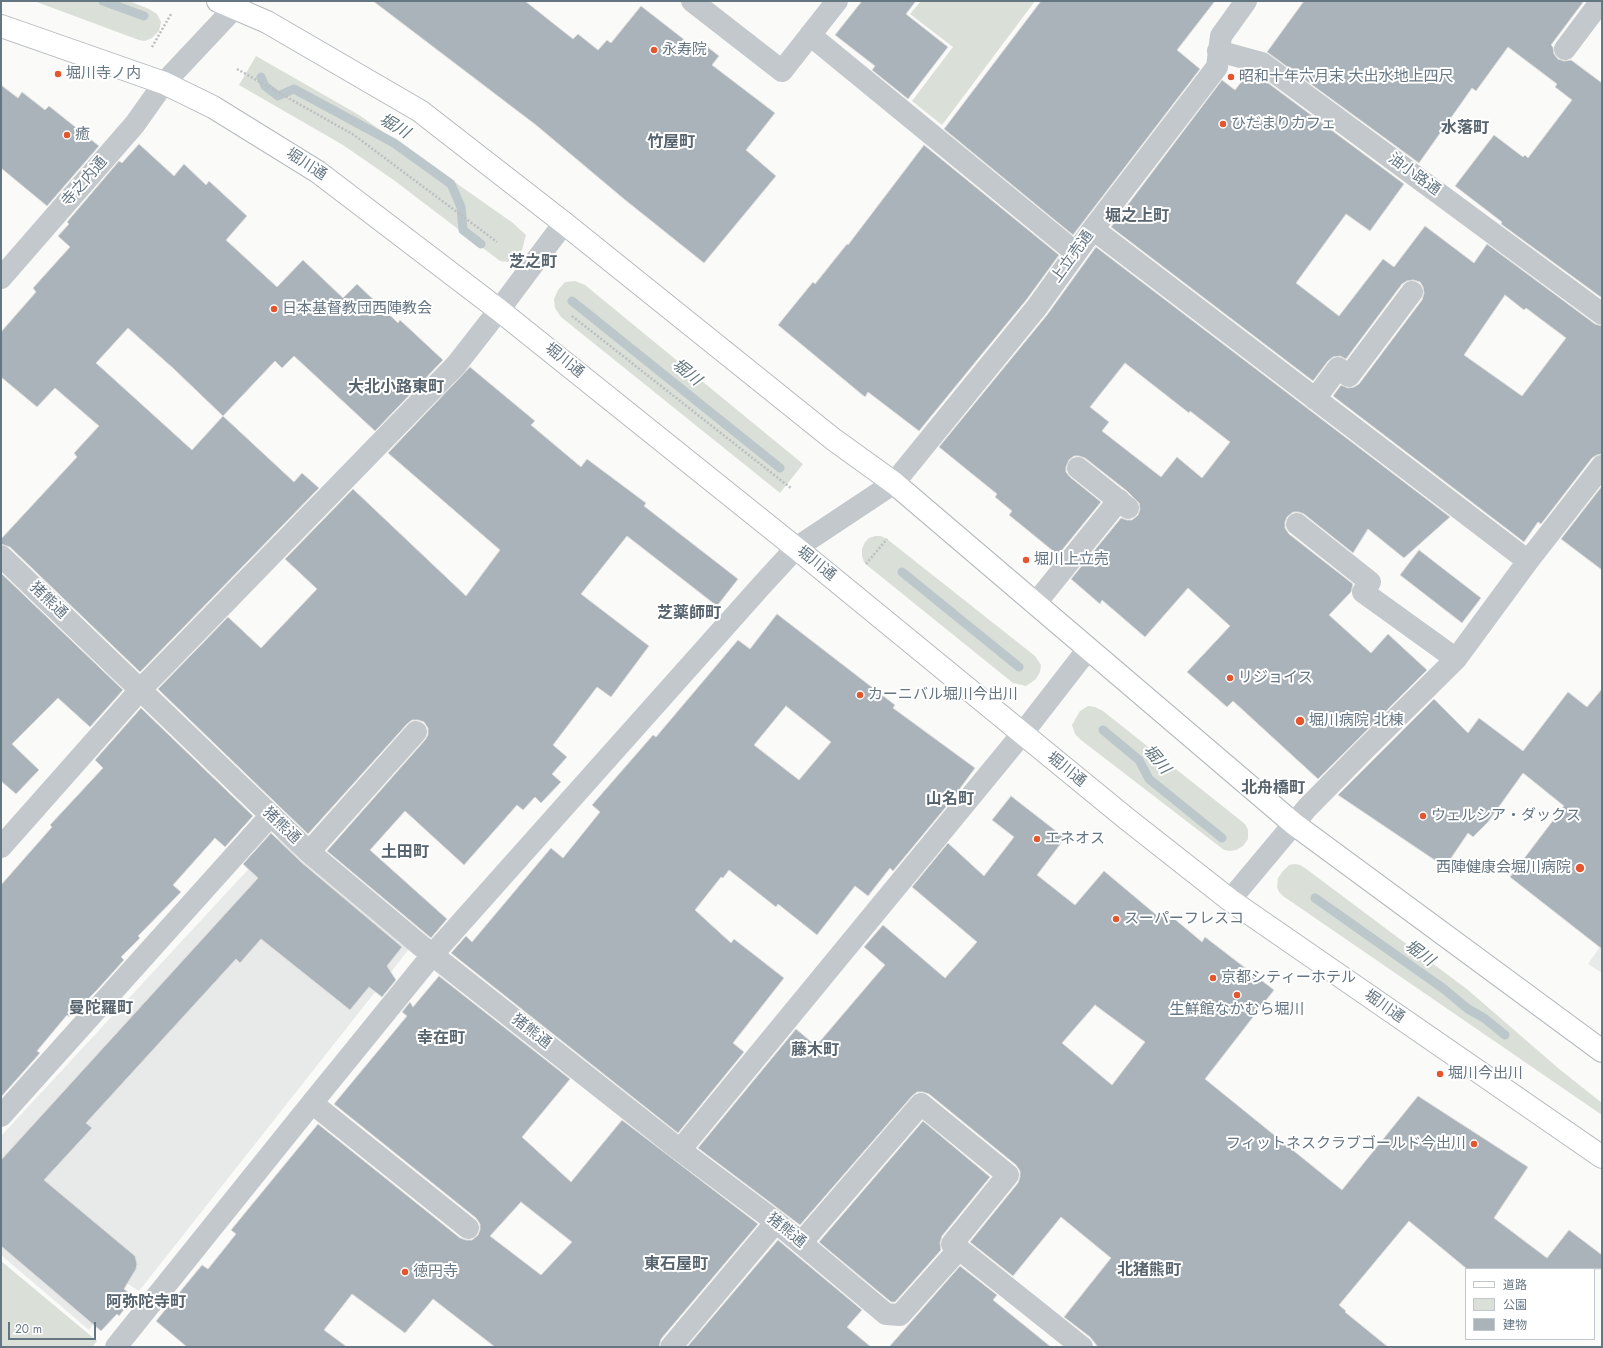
<!DOCTYPE html>
<meta charset="utf-8">
<style>
body{margin:0}
#map{position:relative;width:1603px;height:1348px;overflow:hidden;background:#fafaf8;font-family:Jost,"Noto Sans JP",sans-serif}
canvas{display:block}
.frame{position:absolute;inset:0;border:2px solid #657683;pointer-events:none}
.legend{position:absolute;left:1465px;top:1268px;width:130px;height:72px;box-sizing:border-box;background:#fff;border:1px solid #c1c8cd;margin:0;padding:5px 7px;list-style:none;font-size:12px;color:#657683}
.legend li{display:flex;align-items:center;gap:8px;height:20px}
.legend b{width:20px;border:1px solid #c1c8cd}
.scale{position:absolute;left:8px;top:1322px;width:88px;height:18px;box-sizing:border-box;border:2px solid #657683;border-top:0;padding-left:5px;font-size:12px;line-height:14px;white-space:nowrap;color:#657683;-webkit-text-stroke:3px #fff;paint-order:stroke}
</style>
<div id="map">
<canvas width="1603" height="1348"></canvas>
<div class="frame"></div>
<ul class="legend">
<li><b style="height:5px;background:#fff"></b>道路</li>
<li><b style="height:11px;background:#dadfd7"></b>公園</li>
<li><b style="height:11px;background:#aab3b9"></b>建物</li>
</ul>
<div class="scale">20 m</div>
</div>
<script>
const c = document.querySelector('canvas').getContext('2d');
c.lineJoin = 'round';
function fillPath(path, color) {
  c.fillStyle = color;
  c.fill(path, 'evenodd');
}
function toPath(rows) {
  const path = new Path2D();
  for (const r of rows) {
    path.moveTo(r[0], r[1]);
    for (let i = 2; i < r.length; i += 2) path.lineTo(r[i], r[i + 1]);
  }
  return path;
}
function strokePath(path, color, width, dash) {
  c.strokeStyle = color;
  c.lineWidth = width;
  c.lineCap = dash ? 'butt' : 'round';
  c.setLineDash(dash || []);
  c.stroke(path);
}
function drawText(font, color, halo, rows, align = 'center') {
  c.font = font + ' Jost,"Noto Sans JP",sans-serif';
  c.lineWidth = 4;
  c.setLineDash([]);
  c.textBaseline = 'middle';
  c.strokeStyle = halo;
  c.fillStyle = color;
  for (const [text, x, y, turn = 0] of rows) {
    c.save();
    c.translate(x, y);
    c.rotate((+turn || 0) * Math.PI / 180);
    c.textAlign = isNaN(turn) ? turn : align;
    if (halo) c.strokeText(text, 0, 0);
    c.fillText(text, 0, 0);
    c.restore();
  }
}
fillPath(toPath([
 [282,833,413,944,139,1291,125,1282,89,1330,1,1255,1,1136],
 [1602,944,1602,973,1588,964]
]), '#e8e9e9');
fillPath(toPath([
 [34,1,129,1,149,9,157,14,161,22,159,31,152,38,145,41,139,40],
 [921,1,1035,1,942,125,912,101,953,47,910,14],
 [256,56,359,115,513,223,526,235,522,250,516,257,508,262,500,261,395,181,343,145,239,85],
 [575,281,585,285,803,464,780,493,561,317,555,308,554,299,558,290,565,282],
 [875,536,881,536,887,539,1035,656,1041,665,1040,672,1036,679,1026,686,1013,683,868,566,864,562,862,556,862,549,865,542,869,538],
 [1088,706,1095,707,1103,711,1245,824,1248,830,1248,839,1243,846,1236,850,1230,851,1224,850,1081,740,1075,734,1072,725,1080,711],
 [1295,864,1300,865,1305,868,1468,990,1558,1068,1602,1103,1602,1115,1283,896,1279,892,1277,887,1278,878,1283,871,1289,865],
 [1,1261,97,1341,92,1347,1,1347]
]), '#dadfd7');
strokePath(toPath([
 [103,1,144,16],
 [261,77,265,86,278,96,294,89,394,143,451,184,461,207,463,230,481,244],
 [572,301,780,468],
 [902,572,1019,667],
 [1103,730,1139,760,1149,779,1222,838],
 [1315,898,1444,989,1468,1009,1484,1018,1505,1035]
]), '#bbc7cb', 9);
const building = toPath([
 [373,1,525,1,573,39,578,34,598,50,607,40,611,43,641,6,695,48,700,41,719,56,712,65,775,113,746,150,776,176,704,263,624,199,536,125,373,1],
 [862,1,916,1,906,14,948,47,908,99,872,70,875,66,835,35,862,1],
 [1041,1,1215,1,1177,50,1200,69,1073,235,944,129,1041,1],
 [1304,1,1584,1,1551,45,1553,47,1554,54,1558,59,1564,61,1571,60,1602,83,1602,298,1501,224,1502,222,1455,186,1494,135,1523,157,1525,155,1528,158,1572,100,1555,87,1557,84,1508,47,1476,91,1472,88,1419,163,1267,52,1304,1],
 [1249,72,1256,74,1404,184,1370,231,1346,214,1296,283,1339,316,1383,259,1394,267,1425,226,1474,263,1487,244,1595,324,1602,326,1602,454,1597,455,1592,458,1541,524,1538,522,1524,542,1333,396,1341,385,1348,388,1354,387,1359,384,1422,300,1424,293,1423,287,1420,282,1413,280,1407,281,1402,284,1346,359,1340,356,1333,357,1328,361,1313,381,1111,227,1222,80,1235,90,1249,72],
 [1505,295,1524,310,1526,308,1566,338,1522,396,1464,355,1505,295],
 [1,85,18,98,22,92,45,110,49,106,99,146,47,206,1,168,1,85],
 [139,144,174,176,184,164,206,185,209,181,247,216,226,240,277,287,303,260,343,298,357,284,398,323,400,320,443,360,375,431,294,356,282,368,275,361,223,416,174,369,128,328,96,363,192,450,223,416,294,482,302,473,319,488,140,672,10,547,1,544,1,539,77,457,74,453,99,426,55,388,37,407,1,377,1,332,36,292,33,288,70,247,58,236,69,224,67,222,119,161,122,163,139,144],
 [924,145,1059,255,1027,299,919,431,868,392,865,397,778,325,813,282,815,284,847,244,848,245,924,145],
 [1096,247,1450,517,1404,558,1368,529,1353,553,1304,514,1299,512,1293,512,1287,517,1285,522,1285,528,1289,534,1353,584,1351,592,1329,615,1371,653,1388,634,1427,670,1318,779,1233,701,1227,707,1187,672,1230,626,1188,588,1145,637,1102,600,1100,604,1071,579,1121,518,1127,520,1132,520,1138,515,1140,509,1139,503,1127,491,1085,458,1079,456,1074,456,1069,460,1066,467,1066,472,1070,477,1101,502,1058,555,1009,515,1012,511,995,497,997,494,939,447,1047,315,1096,247],
 [1125,363,1189,413,1190,411,1230,442,1202,478,1177,457,1161,477,1102,431,1109,422,1090,407,1125,363],
 [470,367,535,421,531,425,581,467,587,459,646,503,644,506,738,579,717,606,627,536,581,594,649,646,611,697,597,687,553,745,567,757,552,774,561,782,541,803,535,797,523,810,517,805,464,865,405,811,370,850,447,919,431,938,327,851,425,740,428,735,428,728,424,722,418,720,412,720,407,724,308,834,158,689,228,617,261,648,317,589,285,559,353,489,466,596,500,550,388,453,470,367],
 [1602,486,1602,570,1561,539,1602,486],
 [1419,550,1481,598,1462,623,1400,575,1419,550],
 [1,573,123,690,90,727,58,698,12,744,39,770,16,794,1,781,1,573],
 [777,614,895,705,893,708,975,768,950,802,893,871,890,868,868,896,855,886,817,935,778,904,776,907,729,870,723,878,721,877,695,910,731,943,734,939,784,978,733,1043,744,1052,678,1133,451,953,466,936,472,942,551,848,563,858,600,812,592,805,653,735,656,737,738,640,750,649,777,614],
 [786,706,831,742,799,780,754,745,786,706],
 [1602,689,1602,949,1510,877,1564,806,1523,773,1488,822,1473,837,1468,833,1445,867,1338,795,1434,699,1468,733,1479,718,1523,751,1568,692,1587,707,1602,689],
 [141,708,253,816,225,847,215,838,173,885,181,892,138,936,140,938,121,957,124,960,97,990,83,1004,81,1003,69,1017,67,1015,37,1051,40,1053,1,1097,1,885,52,827,50,825,103,768,95,760,141,708],
 [1011,796,1065,838,1037,875,1075,905,1104,871,1160,918,1165,911,1202,942,1205,937,1274,990,1205,1079,1342,1190,1418,1096,1528,1167,1494,1218,1547,1258,1569,1230,1602,1255,1602,1269,1467,1269,1409,1221,1339,1305,1346,1311,1345,1312,1388,1347,1098,1347,1090,1337,1064,1317,1111,1258,1061,1217,1013,1276,970,1242,1018,1183,1020,1177,1020,1171,1016,1165,929,1094,923,1092,917,1092,912,1096,800,1225,698,1148,796,1029,816,1046,885,965,864,947,883,925,945,978,977,942,912,887,948,843,984,876,1014,837,992,820,1011,796],
 [1095,1005,1145,1042,1112,1085,1062,1043,1095,1005],
 [271,833,301,862,402,947,387,966,396,980,382,997,369,987,350,1010,261,939,240,963,236,959,86,1123,92,1128,44,1180,135,1256,137,1264,136,1269,124,1289,134,1297,119,1316,117,1314,101,1331,1,1246,1,1160,258,878,243,864,271,833],
 [439,976,570,1079,522,1137,571,1182,622,1120,758,1224,661,1339,659,1347,495,1347,433,1299,405,1333,352,1294,324,1330,347,1347,187,1347,156,1321,202,1265,208,1269,236,1234,231,1230,318,1124,460,1238,466,1240,472,1240,478,1235,480,1230,480,1224,476,1218,334,1104,407,1016,402,1012,410,1002,413,1007,439,976],
 [521,1202,572,1242,541,1275,490,1236,521,1202],
 [923,1121,990,1177,942,1236,940,1243,941,1250,895,1302,891,1302,819,1242,923,1121],
 [778,1240,862,1310,847,1327,871,1347,687,1347,778,1240],
 [960,1266,997,1295,993,1300,1051,1347,889,1347,960,1266]
]);
fillPath(building, '#aab3b9');
strokePath(building, '#dcdcda', 1);
const major = toPath([
 [218,1,267,22,420,111,564,223,833,439,894,483,1294,824,1602,1051],
 [1,26,164,83,213,107,318,172,499,310,796,548,1127,819,1230,900,1602,1157]
]);
strokePath(major, '#b5babe', 24);
strokePath(toPath([
 [152,47,171,14],
 [237,69,354,135,497,242],
 [572,316,792,489],
 [866,564,887,539]
]), '#bbbfc2', 2.5, [2, 2]);
strokePath(toPath([
 [692,1,782,71,837,1],
 [810,35,1076,253],
 [1565,49,1601,1],
 [1218,51,1262,63,1602,314],
 [1093,229,1528,561],
 [1,278,135,124,164,83,241,1],
 [1315,399,1338,368,1349,376,1412,292],
 [1078,468,1128,508],
 [1297,524,1370,582,1363,592,1456,659],
 [1,556,309,852,420,945,680,1150,776,1222,886,1314,900,1315,959,1249,1082,1347],
 [1035,604,1119,500],
 [1,847,140,690,456,365,499,310,564,223],
 [309,852,416,732],
 [1230,900,1307,808,1362,752,1456,659,1528,561,1602,466],
 [312,1103,468,1228],
 [1,1116,271,815],
 [680,1150,1022,734,1088,649],
 [801,1243,921,1104,1008,1175,952,1244,959,1249],
 [116,1347,312,1103,433,954,762,585,796,548,894,483,1037,307,1093,229,1217,67,1221,36,1246,1],
 [671,1347,776,1222]
]), '#c3c8cc', 22);
strokePath(major, '#fff', 22);
for (const [x, y, r, color] of [
 [654,50,4,"#e4572e"],
 [58,74,4,"#e4572e"],
 [1231,77,4,"#e4572e"],
 [1223,124,4,"#e4572e"],
 [67,135,4,"#e4572e"],
 [274,309,4,"#e4572e"],
 [1026,560,4,"#e4572e"],
 [1230,678,4,"#e4572e"],
 [860,695,4,"#e4572e"],
 [1300,721,5,"#e4572e"],
 [1423,816,4,"#e4572e"],
 [1037,839,4,"#e4572e"],
 [1580,868,5,"#e4572e"],
 [1116,919,4,"#e4572e"],
 [1213,978,4,"#e4572e"],
 [1237,995,4,"#e4572e"],
 [1440,1074,4,"#e4572e"],
 [1474,1144,4,"#e4572e"],
 [405,1272,4,"#e4572e"]
]) {
  const dot = new Path2D();
  dot.arc(x, y, r, 0, 2 * Math.PI);
  c.fillStyle = color;
  c.fill(dot);
  strokePath(dot, '#fff', 1.5);
}
drawText('15px', '#657683', '#fff', [
 ["永寿院",662,50],
 ["堀川寺ノ内",66,74],
 ["昭和十年六月末 大出水地上四尺",1239,77],
 ["ひだまりカフェ",1231,124],
 ["癒",75,135],
 ["日本基督教団西陣教会",282,309],
 ["堀川上立売",1034,560],
 ["リジョイス",1238,678],
 ["カーニバル堀川今出川",868,695],
 ["堀川病院 北棟",1309,721],
 ["ウェルシア・ダックス",1431,816],
 ["エネオス",1045,839],
 ["西陣健康会堀川病院",1571,868,"right"],
 ["スーパーフレスコ",1124,919],
 ["京都シティーホテル",1221,978],
 ["生鮮館なかむら堀川",1237,1010,"center"],
 ["堀川今出川",1448,1074],
 ["フィットネスクラブゴールド今出川",1466,1144,"right"],
 ["徳円寺",413,1272]
], 'left');
drawText('15px', '#657683', '#fff', [
 ["堀川通",306,165,33],
 ["油小路通",1414,175,36],
 ["寺之内通",85,182,-49],
 ["上立売通",1073,257,-54],
 ["堀川通",564,361,39],
 ["堀川通",816,564,39],
 ["猪熊通",48,601,44],
 ["堀川通",1066,770,39],
 ["猪熊通",281,826,44],
 ["堀川通",1384,1007,35],
 ["猪熊通",531,1032,38],
 ["猪熊通",786,1231,39]
]);
drawText('italic 16px', '#60757c', '#fff', [
 ["堀川",394,127,31],
 ["堀川",686,373,39],
 ["堀川",1156,760,50],
 ["堀川",1419,954,36]
]);
drawText('bold 16px', '#57646e', '#fff', [
 ["水落町",1465,129],
 ["竹屋町",671,143],
 ["堀之上町",1137,217],
 ["芝之町",533,263],
 ["大北小路東町",396,388],
 ["芝薬師町",689,614],
 ["北舟橋町",1273,789],
 ["山名町",950,800],
 ["土田町",405,853],
 ["曼陀羅町",101,1009],
 ["幸在町",441,1039],
 ["藤木町",815,1051],
 ["東石屋町",676,1265],
 ["北猪熊町",1149,1271],
 ["阿弥陀寺町",146,1303]
]);
</script>
